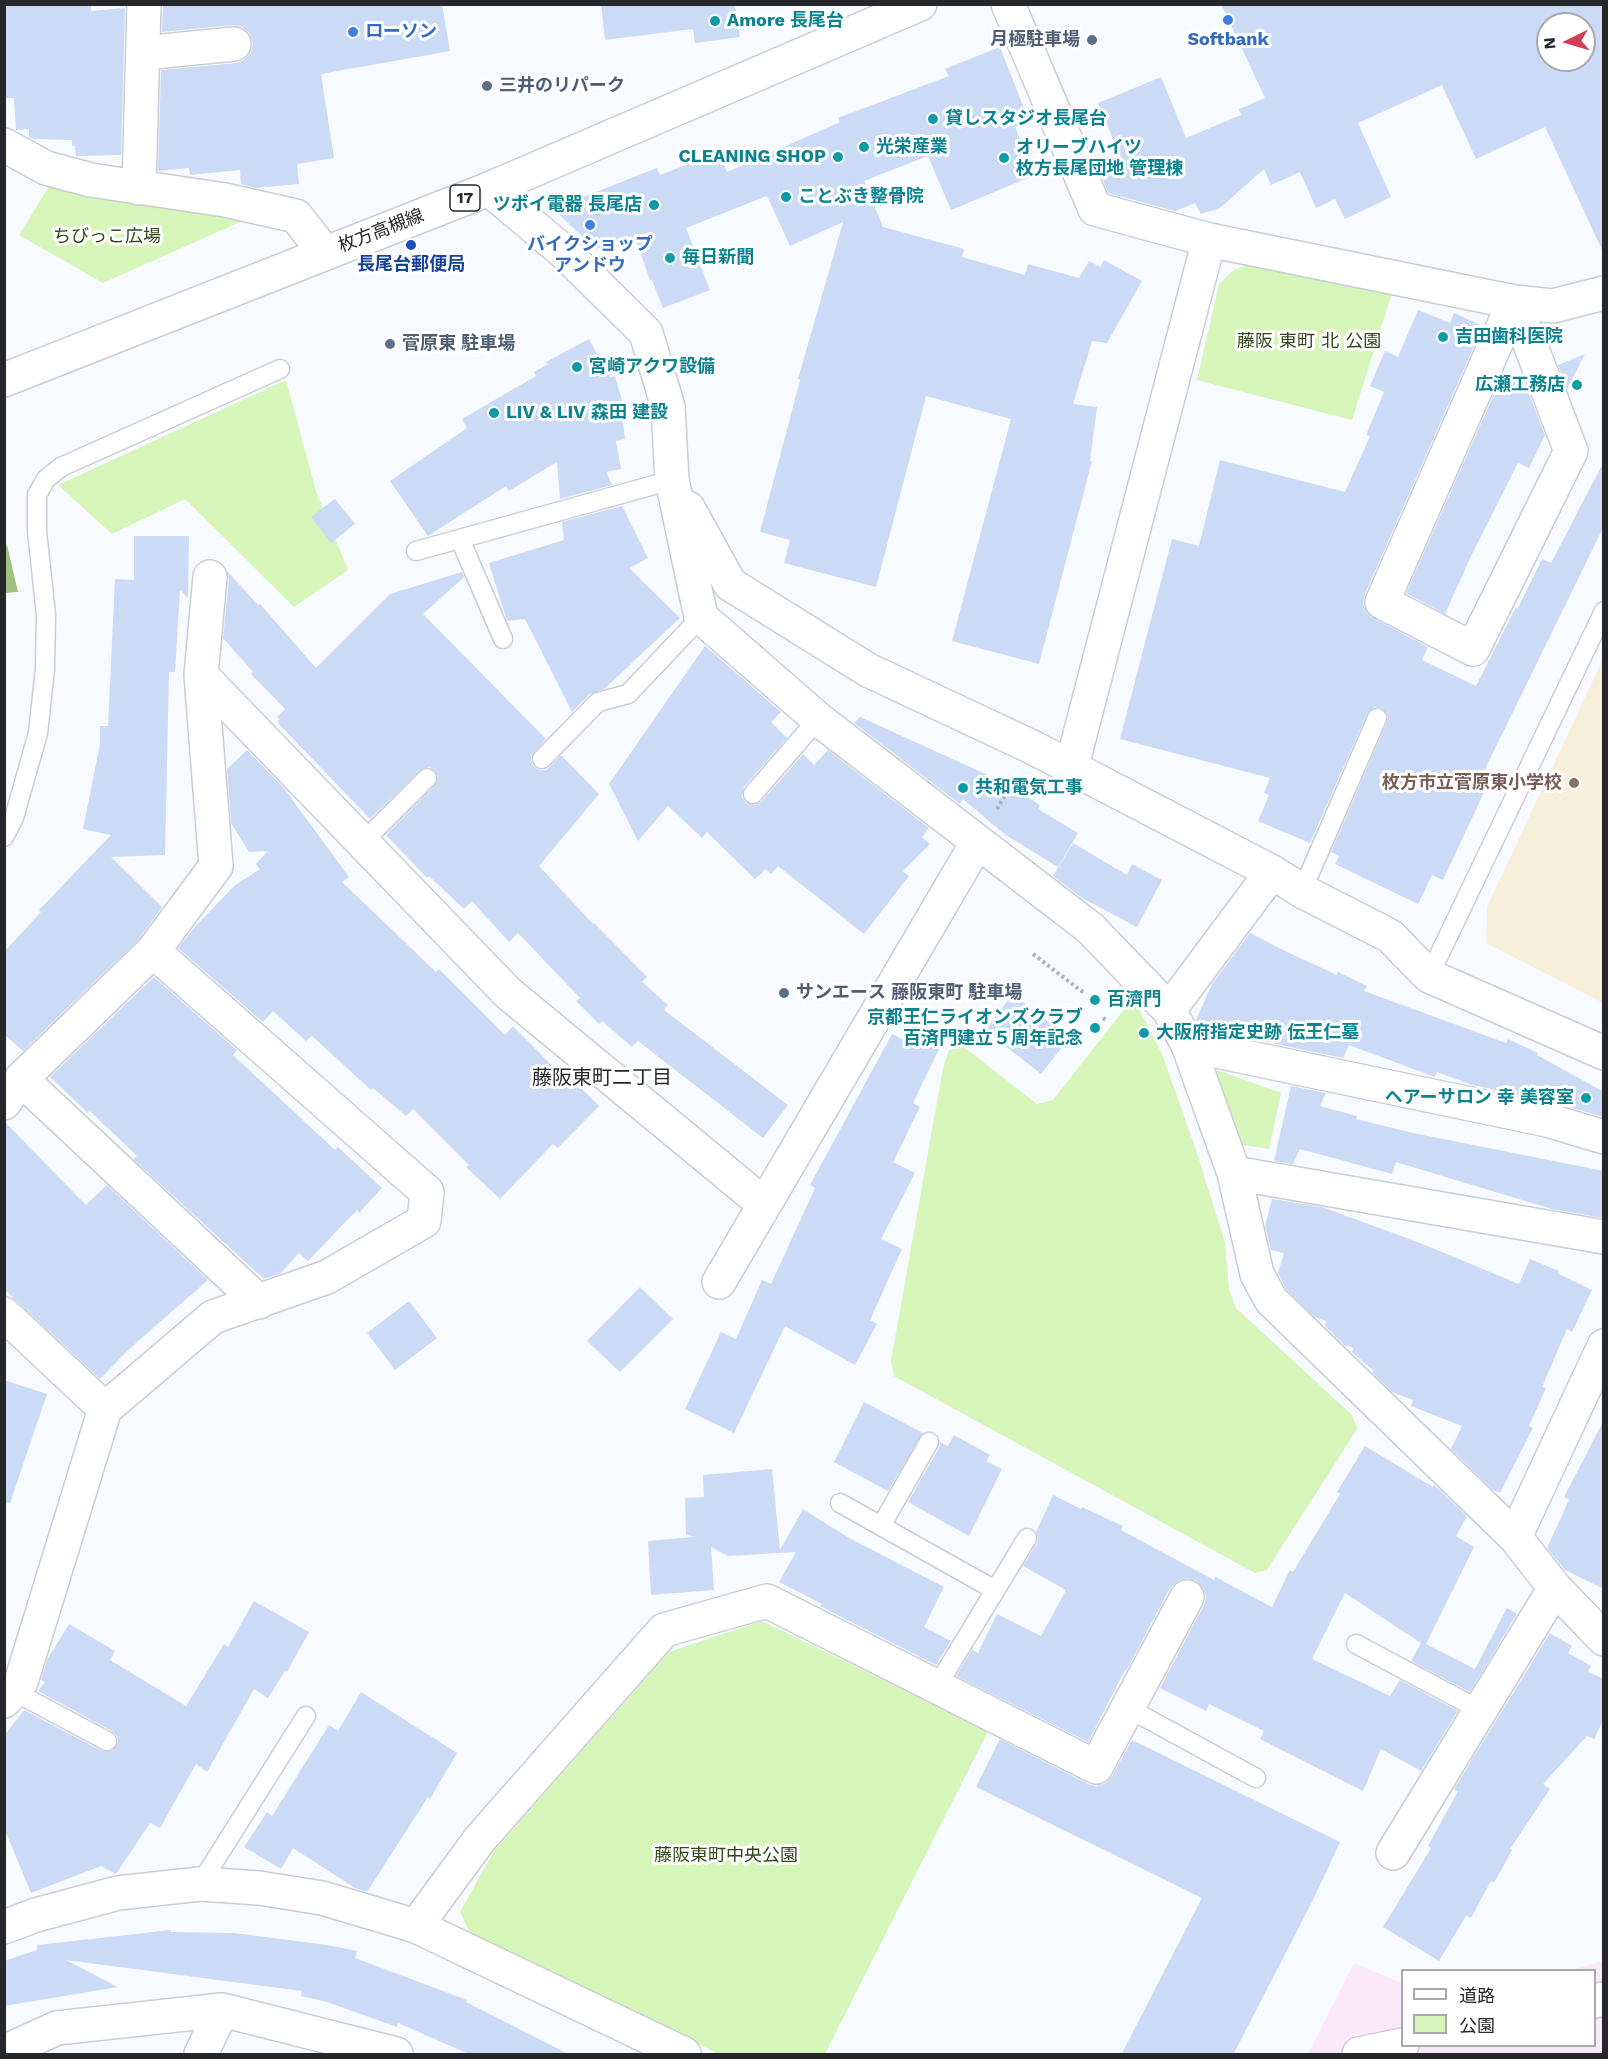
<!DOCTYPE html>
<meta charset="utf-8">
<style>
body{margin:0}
#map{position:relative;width:1608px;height:2059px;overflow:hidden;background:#f7faff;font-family:"Work Sans","Noto Sans JP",sans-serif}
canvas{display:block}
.frame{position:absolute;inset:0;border:6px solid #26272a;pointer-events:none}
.legend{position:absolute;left:1401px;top:1969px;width:195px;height:78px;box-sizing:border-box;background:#fff;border:2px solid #a8a9aa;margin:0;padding:8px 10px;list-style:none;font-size:18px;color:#26272a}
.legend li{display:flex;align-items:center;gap:12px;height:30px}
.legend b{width:30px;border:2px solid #a8a9aa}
.north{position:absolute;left:1536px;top:12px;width:60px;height:60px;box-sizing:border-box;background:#fff;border:2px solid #a8a9aa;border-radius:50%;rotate:265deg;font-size:16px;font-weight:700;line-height:24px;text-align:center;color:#26272a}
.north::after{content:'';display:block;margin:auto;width:21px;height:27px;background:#cf3f58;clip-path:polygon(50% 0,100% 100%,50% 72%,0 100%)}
</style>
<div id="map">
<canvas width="1608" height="2059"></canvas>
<div class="frame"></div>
<ul class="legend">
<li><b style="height:8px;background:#fff"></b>道路</li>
<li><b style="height:16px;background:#d6f5b8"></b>公園</li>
</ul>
<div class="north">N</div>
</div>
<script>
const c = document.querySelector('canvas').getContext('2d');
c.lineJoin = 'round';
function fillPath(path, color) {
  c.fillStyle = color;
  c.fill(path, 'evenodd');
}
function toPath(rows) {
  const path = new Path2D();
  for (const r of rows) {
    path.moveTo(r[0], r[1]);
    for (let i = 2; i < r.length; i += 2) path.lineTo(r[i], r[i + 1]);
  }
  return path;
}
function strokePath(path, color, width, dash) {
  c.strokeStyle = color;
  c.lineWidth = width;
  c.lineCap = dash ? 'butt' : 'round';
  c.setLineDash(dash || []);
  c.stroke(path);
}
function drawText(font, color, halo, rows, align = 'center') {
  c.font = font + ' "Work Sans","Noto Sans JP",sans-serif';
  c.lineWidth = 6;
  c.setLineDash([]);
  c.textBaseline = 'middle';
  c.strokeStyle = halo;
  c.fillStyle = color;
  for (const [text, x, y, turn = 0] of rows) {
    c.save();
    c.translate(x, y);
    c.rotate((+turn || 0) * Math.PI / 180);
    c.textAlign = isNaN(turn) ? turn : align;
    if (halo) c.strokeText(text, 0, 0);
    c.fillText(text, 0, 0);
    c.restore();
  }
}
fillPath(toPath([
 [1603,659,1603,1003,1486,943,1487,907]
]), '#f8efda');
fillPath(toPath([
 [1603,1961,1603,2054,1308,2054,1354,1963,1402,1983,1402,2046,1594,2046,1594,1970,1572,1970]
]), '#fbe9fb');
fillPath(toPath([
 [53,180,249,218,103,283,19,235],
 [1245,266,1262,266,1392,293,1352,420,1197,380,1219,284,1234,270],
 [286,380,316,491,348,570,294,607,185,499,112,534,58,485],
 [1129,1003,1136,1003,1162,1054,1196,1150,1225,1243,1229,1289,1236,1308,1352,1415,1357,1429,1267,1570,1255,1573,894,1376,891,1361,943,1068,949,1050,964,1047,1037,1104,1053,1100],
 [1209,1067,1281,1093,1269,1149,1237,1144],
 [762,1621,988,1731,825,2054,719,2054,470,1933,460,1912,494,1851,669,1652]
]), '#d6f5b8');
fillPath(toPath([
 [7,545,18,592,5,593,4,546]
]), '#9fc27c');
fillPath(toPath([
 [4,4,91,4,91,11,125,8,121,155,76,156,75,146,72,146,72,140,33,139,29,137,29,129,16,130,14,98,4,98],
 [442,4,450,51,321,74,334,158,297,164,299,184,255,188,241,184,240,170,190,175,189,168,158,171,161,70,236,63,244,60,251,52,253,43,249,33,242,27,233,25,162,32,163,5],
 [601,4,735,4,740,37,695,43,693,29,605,40],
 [1221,4,1604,4,1604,254,1545,127,1476,159,1442,85,1358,123,1391,197,1345,219,1335,199,1316,208,1300,172,1271,185,1264,169,1220,208,1201,214,1195,203,1175,211,1108,193,1102,177,1124,166,1098,103,1161,77,1186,138,1241,115,1239,109,1265,98],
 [1548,24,1584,24,1584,60,1548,60],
 [1000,47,1029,121,1015,127,1035,175,951,210,928,156,864,181,883,227,964,249,962,257,1025,275,1028,264,1079,278,1089,261,1100,267,1104,260,1142,281,1107,343,1092,341,1073,404,1097,407,1090,461,1092,461,1039,664,952,641,1011,419,926,396,876,587,784,563,790,540,760,532,800,380,798,379,843,222,790,246,767,196,686,228,710,290,663,308,652,280,650,280,636,241,619,248,617,241,596,249,553,209,657,168,660,175,719,152,727,172,840,122,838,118,949,76,945,69],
 [1418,310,1450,323,1454,313,1483,326,1365,594,1363,604,1367,613,1373,618,1428,647,1422,660,1476,686,1516,607,1518,608,1542,559,1551,563,1601,467,1604,468,1604,526,1485,769,1493,773,1443,880,1432,875,1418,904,1335,864,1339,856,1331,852,1387,722,1388,716,1382,708,1375,707,1367,714,1310,843,1258,821,1269,795,1264,793,1270,778,1120,739,1172,539,1199,546,1220,460,1345,492,1370,436,1366,435,1384,392,1370,386,1385,351,1398,357],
 [589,339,610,377,615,376,626,414,622,415,625,439,616,441,621,469,606,472,612,485,560,499,557,462,509,491,506,486,428,536,390,481,467,428,462,419,536,376,534,372,548,364,546,362],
 [1585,354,1567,389,1558,365],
 [1502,376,1524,381,1545,435,1529,468,1518,463,1471,556,1445,614,1406,593],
 [335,499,355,524,331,543,311,517],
 [622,506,648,558,629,568,680,618,604,689,590,694,572,712,525,619,507,621,489,563,564,540,562,522],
 [134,536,189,536,188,598,180,590,175,672,169,672,165,855,111,857,162,907,139,939,23,1051,4,1034,4,952,41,912,39,910,111,835,83,829,100,744,100,726,108,726,115,579,134,580],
 [227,571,258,605,260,604,316,668,390,594,462,572,464,577,423,614,546,739,531,756,531,761,534,767,540,770,546,770,561,755,599,794,539,866,593,924,594,923,647,977,642,982,668,1005,664,1010,788,1105,763,1138,638,1041,632,1047,602,1021,599,1024,576,1001,580,998,518,933,509,942,472,901,464,909,429,876,427,878,386,835,435,785,438,776,434,770,429,767,420,770,370,819,277,722,280,719,277,717,285,709,251,674,253,672,223,638,229,579],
 [705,646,781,712,771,722,787,738,744,787,742,797,746,803,756,805,762,801,803,754,814,765,828,750,929,828,922,837,930,844,903,871,909,876,864,934,778,866,771,874,766,869,755,879,707,832,702,838,668,806,638,841,609,784],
 [860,717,1003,782,1040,805,1038,809,1078,833,1058,867,1004,834,963,799,960,804,854,723],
 [247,750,283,787,349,877,342,882,436,972,439,969,505,1035,513,1026,558,1072,561,1068,599,1106,558,1148,553,1144,500,1199,466,1167,469,1165,413,1109,406,1116,373,1088,371,1090,312,1036,306,1041,273,1011,263,1022,178,948,193,929,234,886,260,869,256,864,268,851,249,852,231,823,227,769],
 [1073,843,1127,875,1132,864,1162,880,1137,927,1082,898,1053,876],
 [1250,933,1287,952,1337,975,1338,972,1367,986,1364,991,1506,1043,1508,1039,1538,1053,1537,1055,1604,1092,1604,1117,1551,1102,1472,1085,1437,1072,1435,1077,1349,1045,1343,1058,1257,1040,1236,1030,1234,1035,1217,1032,1197,1022,1196,1020,1212,984],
 [154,977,237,1050,233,1055,335,1150,338,1147,382,1188,359,1213,357,1210,308,1261,299,1253,280,1274,264,1279,133,1159,137,1156,90,1111,88,1113,50,1077],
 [1013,994,1069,1038,1041,1074,985,1030],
 [914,1029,942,1043,913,1103,920,1107,893,1162,915,1173,881,1239,902,1249,870,1320,877,1324,855,1365,785,1326,734,1433,685,1409,721,1332,736,1339,762,1280,771,1284,815,1188,810,1185,892,1034,904,1040],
 [1291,1086,1326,1093,1320,1106,1357,1116,1356,1119,1413,1133,1604,1171,1604,1218,1552,1209,1396,1162,1392,1174,1300,1149,1293,1164,1274,1161],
 [4,1121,86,1205,107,1185,208,1280,128,1350,100,1379,4,1289],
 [1272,1199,1322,1207,1420,1243,1519,1284,1530,1259,1559,1271,1557,1273,1592,1290,1572,1332,1567,1329,1542,1387,1546,1388,1529,1426,1533,1428,1500,1493,1493,1490,1451,1449,1462,1426,1411,1406,1413,1400,1392,1392,1373,1373,1374,1371,1352,1352,1354,1348,1344,1345,1325,1326,1326,1321,1315,1317,1286,1289,1278,1273,1284,1253,1271,1250,1265,1226],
 [640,1287,673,1319,620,1372,587,1341],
 [409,1301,437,1338,395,1370,367,1333],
 [4,1380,47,1394,10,1503,4,1502],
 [864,1402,923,1433,888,1491,834,1462],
 [1604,1420,1604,1589,1565,1570,1547,1548,1569,1500,1564,1497],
 [954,1435,990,1455,986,1461,1002,1469,969,1536,908,1502,939,1448,940,1442,948,1446],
 [1365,1446,1433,1487,1434,1485,1467,1516,1456,1536,1474,1547,1426,1644,1475,1669,1507,1608,1517,1614,1470,1692,1411,1661,1421,1643,1345,1593,1312,1659,1390,1696,1400,1680,1458,1711,1421,1771,1381,1749,1363,1791,1260,1739,1264,1731,1209,1704,1206,1711,1160,1688,1204,1605,1206,1597,1203,1588,1196,1581,1187,1578,1178,1581,1170,1588,1126,1671,1125,1670,1088,1742,956,1676,972,1650,978,1653,997,1614,1041,1636,1066,1590,1023,1566,1037,1543,1038,1538,1036,1532,1053,1495,1081,1509,1082,1507,1123,1526,1121,1530,1214,1580,1215,1577,1272,1607,1290,1570,1293,1572,1340,1494,1337,1492],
 [772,1469,780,1550,803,1509,849,1538,944,1587,924,1627,951,1641,936,1665,820,1606,822,1604,779,1582,796,1552,728,1556,711,1547,714,1590,651,1595,648,1541,693,1537,686,1534,685,1498,704,1497,703,1475],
 [254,1601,309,1632,287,1672,285,1671,268,1698,254,1689,207,1772,196,1764,160,1828,150,1823,116,1874,101,1866,31,1893,4,1828,4,1736,24,1710,102,1751,113,1750,118,1741,117,1736,112,1731,38,1691,45,1682,41,1680,47,1660,69,1624,115,1651,110,1660,186,1706,224,1644,228,1647],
 [1550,1633,1572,1646,1568,1653,1591,1666,1588,1672,1604,1679,1604,1719,1594,1739,1587,1736,1543,1784,1550,1789,1510,1849,1512,1850,1494,1883,1491,1881,1471,1918,1466,1916,1439,1961,1383,1927,1431,1848,1428,1846,1458,1791,1454,1789],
 [361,1692,457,1753,430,1799,428,1797,367,1892,355,1888,293,1848,281,1869,244,1847,267,1812,272,1816,329,1725,338,1731],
 [1000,1739,1088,1784,1096,1786,1106,1783,1112,1776,1132,1740,1340,1842,1313,1900,1233,2055,1121,2055,1202,1898,976,1787],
 [171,1930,171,1932,235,1933,327,1945,357,1951,355,1958,467,2000,466,2002,570,2055,471,2055,398,2023,397,2027,327,2002,301,1996,302,1991,66,1960,118,1987,4,2006,4,1961,37,1950,37,1945]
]), '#cbdaf5');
const lane = toPath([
 [460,539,503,639],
 [416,551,672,480],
 [542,759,598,702,628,694,701,617],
 [753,794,818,719],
 [4,837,14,818,38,733,45,669,46,615,37,531,37,495,46,479,61,467,280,369],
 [363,842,427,778],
 [1302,891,1377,718],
 [1429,976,1604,611],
 [840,1503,995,1590],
 [881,1526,929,1442],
 [1356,1644,1480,1710],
 [937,1686,1027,1538],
 [13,1691,107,1741],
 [1128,1708,1256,1778],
 [200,1884,306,1716]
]);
const street = toPath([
 [1008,4,1095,209,1209,240,1514,302,1553,306,1604,293],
 [143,53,234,44],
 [4,145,46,168,91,180,225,200,296,216,325,253],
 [139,188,144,4],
 [489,189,564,252,646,333,668,407,672,480,701,617,818,719,1090,928,1169,1010,1188,1045,1234,1173,1257,1274,1271,1300,1515,1537,1555,1588,1604,1639],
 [1514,302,1571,451,1473,649,1382,602,1514,302],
 [688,508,730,584],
 [201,675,508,993,764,1204],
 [1071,769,1209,240],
 [1169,1010,1272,872],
 [1188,1045,1547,1120,1604,1137],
 [21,1079,259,1302],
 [4,1103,21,1079,153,951,216,866,201,675,210,577],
 [1234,1173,1604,1237],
 [719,1282,977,843],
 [4,1314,105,1409],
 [1515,1537,1604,1346],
 [4,1701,21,1682,105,1409,213,1317,327,1277,424,1221,427,1192,153,951],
 [1393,1853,1555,1588],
 [416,1926,480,1839,664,1630,767,1601,1096,1767,1187,1597],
 [4,2052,57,2028,222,2010,396,2054],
 [201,2054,222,2010]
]);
const secondary = toPath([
 [730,584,868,670,1032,747,1272,872,1302,891,1390,936,1429,976,1604,1053],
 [4,1927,36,1915,118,1893,200,1884,259,1888,322,1898,416,1926,684,2054],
 [1594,2001,1604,1999],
 [1359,2054,1402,2045]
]);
const primary = toPath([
 [4,380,489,189,920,4]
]);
strokePath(lane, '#c9cdd5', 21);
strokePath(street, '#c9cdd5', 36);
strokePath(secondary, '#c9cdd5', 36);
strokePath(primary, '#c9cdd5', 36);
strokePath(toPath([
 [997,809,1014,779],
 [1033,954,1084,993],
 [1103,1018,1106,1020]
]), '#b0b2b6', 4, [3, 3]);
strokePath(lane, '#fff', 18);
strokePath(street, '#fff', 33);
strokePath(secondary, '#fff', 33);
strokePath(primary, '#fff', 33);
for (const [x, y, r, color] of [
 [1228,20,6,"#3f7fe0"],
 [715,21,6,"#0f9aa8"],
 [353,32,6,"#3f7fe0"],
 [1092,40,6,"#5c6f8a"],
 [487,86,6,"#5c6f8a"],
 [933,119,6,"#0f9aa8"],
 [864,147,6,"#0f9aa8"],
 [838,157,6,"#0f9aa8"],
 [1004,158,6,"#0f9aa8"],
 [786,197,6,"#0f9aa8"],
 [654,205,6,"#0f9aa8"],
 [590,225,6,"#3f7fe0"],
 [411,245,6,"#1a4fb4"],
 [670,258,6,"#0f9aa8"],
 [1443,337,6,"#0f9aa8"],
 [390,344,6,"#5c6f8a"],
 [577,367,6,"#0f9aa8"],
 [1577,385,6,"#0f9aa8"],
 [494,413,6,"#0f9aa8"],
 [1574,783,6,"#8d6e63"],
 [963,788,6,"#0f9aa8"],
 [784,993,6,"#5c6f8a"],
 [1095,1000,6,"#0f9aa8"],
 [1095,1028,6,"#0f9aa8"],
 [1144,1033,6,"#0f9aa8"],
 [1586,1098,6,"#0f9aa8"]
]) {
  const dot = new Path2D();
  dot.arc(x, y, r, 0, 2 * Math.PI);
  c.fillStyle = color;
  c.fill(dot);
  strokePath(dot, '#fff', 2);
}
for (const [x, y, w] of [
 [465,198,30]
]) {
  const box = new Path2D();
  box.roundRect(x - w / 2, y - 13, w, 26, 4.5);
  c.fillStyle = '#fff';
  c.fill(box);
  strokePath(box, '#26272a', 1.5);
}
drawText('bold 16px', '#26272a', null, [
 ["17",465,198]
]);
drawText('bold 18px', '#0d838f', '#fff', [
 ["Amore 長尾台",727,21],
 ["貸しスタジオ長尾台",945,119],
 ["光栄産業",876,147],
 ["オリーブハイツ",1016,148],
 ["枚方長尾団地 管理棟",1016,169],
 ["CLEANING SHOP",826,157,"right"],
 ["ことぶき整骨院",798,197],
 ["ツボイ電器 長尾店",642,205,"right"],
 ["毎日新聞",682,258],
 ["吉田歯科医院",1455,337],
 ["宮崎アクワ設備",589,367],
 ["広瀬工務店",1565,385,"right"],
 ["LIV & LIV 森田 建設",506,413],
 ["共和電気工事",975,788],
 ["百濟門",1107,1000],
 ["京都王仁ライオンズクラブ",1083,1018,"right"],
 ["百済門建立５周年記念",1083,1039,"right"],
 ["大阪府指定史跡 伝王仁墓",1156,1033],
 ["ヘアーサロン 幸 美容室",1574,1098,"right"]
], 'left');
drawText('bold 18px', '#366cbe', '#fff', [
 ["ローソン",365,32,"left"],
 ["Softbank",1228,40],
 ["バイクショップ",590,245],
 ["アンドウ",590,266]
]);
drawText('bold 18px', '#4e5e75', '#fff', [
 ["月極駐車場",1080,40,"right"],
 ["三井のリパーク",499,86],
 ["菅原東 駐車場",402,344],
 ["サンエース 藤阪東町 駐車場",796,993]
], 'left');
drawText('18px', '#26272a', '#fff', [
 ["枚方高槻線",381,231,-21]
]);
drawText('18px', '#324917', '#fff', [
 ["ちびっこ広場",107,237],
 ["藤阪 東町 北 公園",1309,342],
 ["藤阪東町中央公園",726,1856]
]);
drawText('bold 18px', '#164399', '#fff', [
 ["長尾台郵便局",411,265]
]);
drawText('bold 18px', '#785e54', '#fff', [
 ["枚方市立菅原東小学校",1562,783]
], 'right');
drawText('20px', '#26272a', '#fff', [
 ["藤阪東町二丁目",602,1078]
]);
</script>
